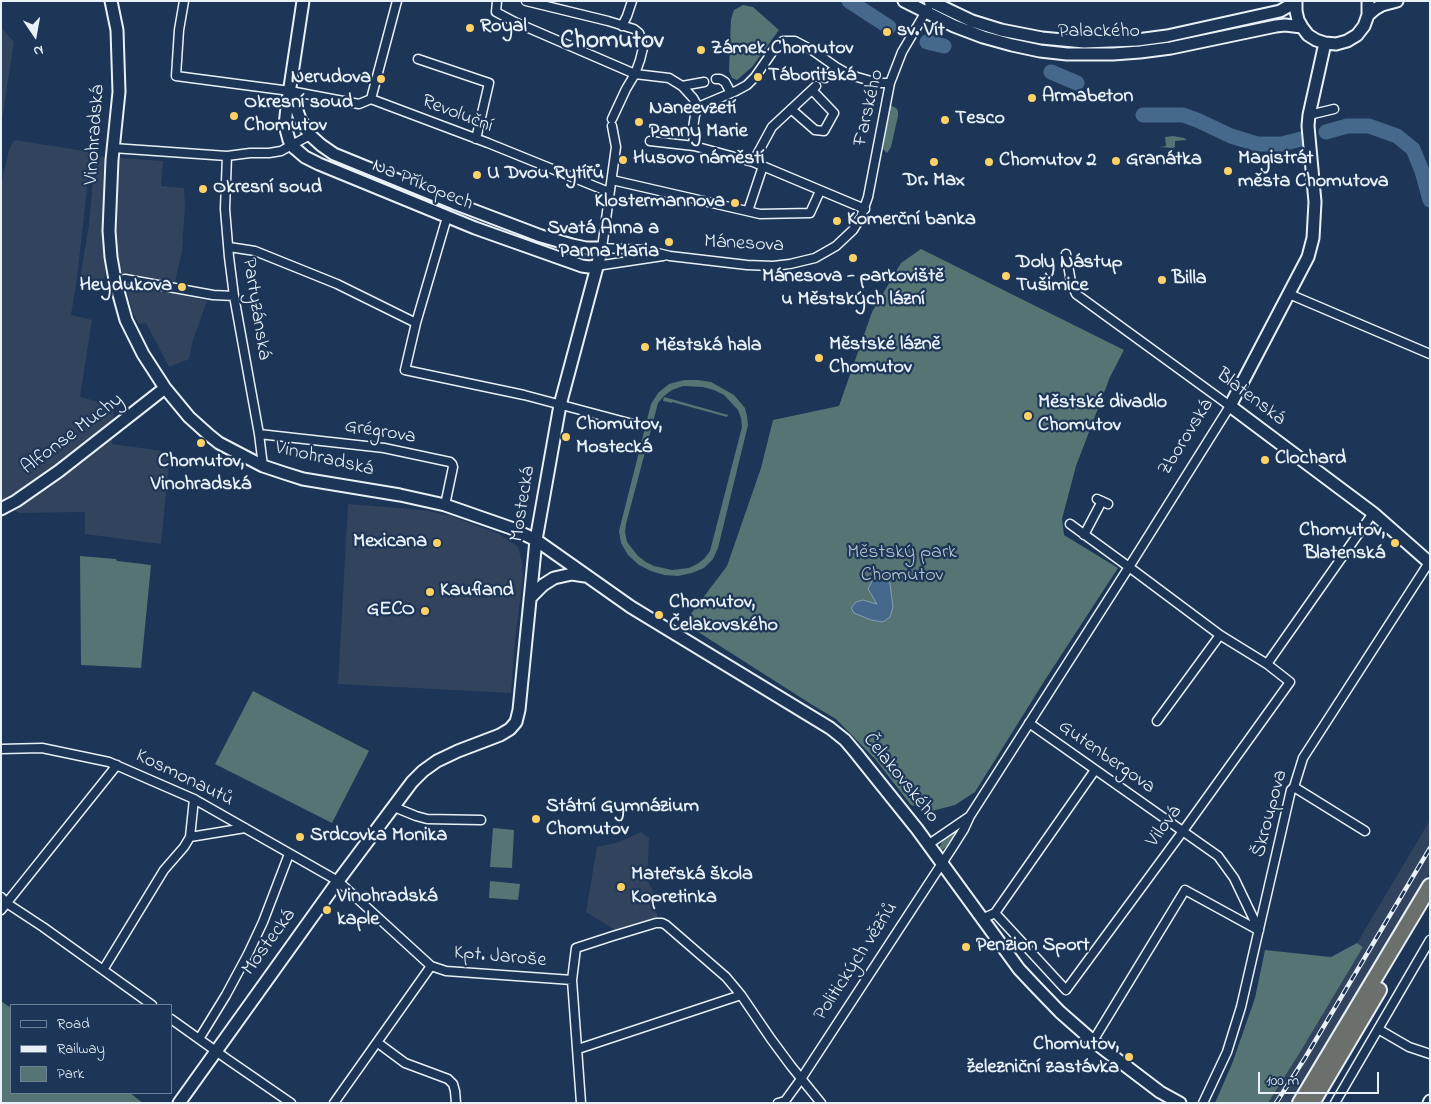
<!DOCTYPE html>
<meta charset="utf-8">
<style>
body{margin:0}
#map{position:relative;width:1431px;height:1104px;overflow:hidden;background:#1d3557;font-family:"Indie Flower",sans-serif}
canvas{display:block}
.frame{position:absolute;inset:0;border:2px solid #e8f1f8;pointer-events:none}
.legend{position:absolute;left:10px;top:1004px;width:162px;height:90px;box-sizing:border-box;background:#1d3557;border:1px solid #6e8097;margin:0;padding:6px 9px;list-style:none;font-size:15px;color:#e8f1f8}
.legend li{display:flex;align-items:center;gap:10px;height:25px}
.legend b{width:25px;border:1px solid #6e8097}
.north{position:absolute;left:10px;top:10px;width:50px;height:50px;-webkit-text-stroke:4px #1d3557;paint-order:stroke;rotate:168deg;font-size:14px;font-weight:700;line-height:20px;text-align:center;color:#e8f1f8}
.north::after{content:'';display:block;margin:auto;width:18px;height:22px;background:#e8f1f8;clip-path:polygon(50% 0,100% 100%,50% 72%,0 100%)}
.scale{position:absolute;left:1258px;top:1072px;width:121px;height:22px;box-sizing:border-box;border:2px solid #e8f1f8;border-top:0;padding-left:6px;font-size:15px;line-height:18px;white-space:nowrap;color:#e8f1f8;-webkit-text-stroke:4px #1d3557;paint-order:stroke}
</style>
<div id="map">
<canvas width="1431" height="1104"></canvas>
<div class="frame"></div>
<ul class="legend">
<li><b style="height:6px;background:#1d3557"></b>Road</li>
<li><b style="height:6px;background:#e8f1f8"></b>Railway</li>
<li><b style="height:14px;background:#557473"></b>Park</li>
</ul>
<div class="north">N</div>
<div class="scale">100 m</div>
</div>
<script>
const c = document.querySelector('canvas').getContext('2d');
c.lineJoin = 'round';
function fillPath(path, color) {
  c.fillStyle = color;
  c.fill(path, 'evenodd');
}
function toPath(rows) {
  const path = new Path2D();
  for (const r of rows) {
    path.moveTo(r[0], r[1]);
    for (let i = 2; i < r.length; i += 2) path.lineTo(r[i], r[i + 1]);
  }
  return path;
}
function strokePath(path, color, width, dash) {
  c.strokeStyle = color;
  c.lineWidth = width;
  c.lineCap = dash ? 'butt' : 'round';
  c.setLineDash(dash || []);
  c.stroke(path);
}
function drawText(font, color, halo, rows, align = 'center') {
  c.font = font + ' "Indie Flower",sans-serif';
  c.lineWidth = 4.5;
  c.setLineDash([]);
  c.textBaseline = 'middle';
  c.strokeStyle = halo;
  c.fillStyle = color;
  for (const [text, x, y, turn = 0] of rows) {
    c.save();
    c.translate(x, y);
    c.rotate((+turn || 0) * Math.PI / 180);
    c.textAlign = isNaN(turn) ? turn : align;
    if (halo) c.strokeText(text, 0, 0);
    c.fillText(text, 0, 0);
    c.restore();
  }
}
fillPath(toPath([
 [1,27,14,42,1,126],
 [14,140,91,152,77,278,71,315,92,320,80,397,114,406,112,444,170,452,161,544,85,534,85,512,19,513,1,502,1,184,9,150],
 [95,156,163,161,161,186,184,188,185,206,182,252,177,272,174,293,207,301,193,340,189,359,169,367,146,323,139,324,133,313,121,269,106,269,104,280,80,278,89,225],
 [348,504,424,510,451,516,499,534,518,547,522,562,523,577,515,640,511,693,338,684],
 [1430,820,1430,872,1291,1103,1268,1103,1299,1054,1363,947,1357,943],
 [641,832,649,838,647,880,655,894,655,908,658,917,615,930,586,912,597,847,619,842]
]), '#32435d');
fillPath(toPath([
 [743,5,753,7,779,30,752,67,737,80,732,78,729,71,731,19,734,10],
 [890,105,896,108,898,111,898,116,891,147,887,153,883,149],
 [1173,136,1184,138,1187,140,1175,141,1175,147,1173,148,1160,147,1166,146,1165,137],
 [921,249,1124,350,1110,377,1076,466,1062,519,1064,535,1118,568,1045,680,975,792,955,805,932,811,911,805,875,759,836,719,814,706,684,623,727,566,761,468,773,420,839,406,872,312,901,263],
 [684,380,698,380,711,382,734,395,745,408,747,416,748,425,718,548,713,559,704,568,692,573,678,576,664,575,651,571,639,565,628,555,621,543,619,531,651,404,658,393,669,384],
 [683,386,703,387,714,390,724,395,738,410,741,418,742,427,710,551,704,559,697,564,689,568,672,570,654,566,646,562,638,556,627,542,625,532,626,524,658,403,664,396,672,390],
 [664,397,728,415,727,417,672,402,672,403,663,401],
 [80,556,116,559,117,561,151,565,141,668,81,665],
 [253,691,369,751,332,823,215,764],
 [963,825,953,841,940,852,939,848,943,840],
 [493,828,514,830,512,868,490,867],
 [490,881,520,884,518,900,489,898],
 [1357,943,1363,947,1299,1054,1268,1103,1215,1103,1232,1064,1255,998,1265,950,1331,957],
 [1,1001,11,1008,11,1093,130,1093,143,1103,1,1103]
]), '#557473');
const water = toPath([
 [881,571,886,573,890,584,893,607,890,617,883,622,871,620,854,613,851,608,856,602,863,600,877,604,868,589,877,572,881,571]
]);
fillPath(water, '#45688c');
strokePath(water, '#869fb7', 1);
strokePath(toPath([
 [849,1,889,27],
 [927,42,944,46],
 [1051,72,1077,83],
 [1143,115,1183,115,1197,120,1231,136,1257,144,1282,144,1301,139],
 [1326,132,1347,126,1369,126,1397,136,1413,149,1422,171,1430,200]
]), '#45688c', 15);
const street = toPath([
 [184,1,179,30,176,76,290,91,359,104,371,99,488,143,609,192],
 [497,1,496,12,517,23,635,74,669,78,682,86,693,98,698,107],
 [526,1,608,21,634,29,639,33,641,39,643,48,640,60,635,74,626,89,612,119],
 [622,26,627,16,632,1],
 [418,59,489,83,476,139],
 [825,78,836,67],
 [716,79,720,79,725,82,731,93],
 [682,86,704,82],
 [371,99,397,1],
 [698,107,736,91,747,85,755,77,773,51,783,41,795,41,812,50,836,67,850,75,878,83,890,83],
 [791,109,815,130,824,131,834,113,812,90],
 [1309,115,1334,109],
 [612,126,616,147,602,248,645,250,670,256,747,265,773,266,790,264,815,258,836,246,853,230,861,217,868,197,890,83,902,52,928,8],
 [650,141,694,146,753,162,865,209],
 [694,146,693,128,695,115,698,107],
 [113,148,227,156,250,153,269,153,281,151,310,135],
 [227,156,225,209,229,257,234,296,259,434,263,466],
 [753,162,772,127,816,86],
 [612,180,760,214,810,213,820,191],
 [748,211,763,166],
 [447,217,416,323,405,370,524,395,633,424],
 [229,247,255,251,337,284,416,323],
 [596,266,663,256],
 [125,279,213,295,234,296],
 [1289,294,1430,354],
 [259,434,384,448,450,462,452,464,453,467,445,505],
 [1097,499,1108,504],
 [1084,535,1102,501],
 [1267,664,1373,513],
 [1157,721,1220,635],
 [1029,723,1218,856,1234,878,1259,930],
 [1,749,42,748,109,762,194,799,338,881,431,966,446,971,572,980],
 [1294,787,1365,831],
 [394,807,416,816,427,819,481,820],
 [190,837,245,828],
 [929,844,970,816],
 [1,897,8,904,43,927,152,1005],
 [1,910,117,765],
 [995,913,1066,990,1183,831,1290,682,1267,664,1220,635,1129,567,1070,524],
 [982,919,995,913,1095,770],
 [103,970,164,870,184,847,190,837,194,799],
 [171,1019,227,1059,291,1103],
 [1378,1029,1409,1047,1430,1054],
 [199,1039,226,995,248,954,263,922,289,854],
 [1093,1041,1185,890,1258,930],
 [378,1043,405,1063,448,1079,453,1084,455,1091,456,1103],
 [578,1049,741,995],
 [334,1103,431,966],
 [581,1103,572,980,576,948,613,936,656,923,662,923,666,925,726,977,741,995,771,1039,791,1066,821,1103],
 [778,1103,785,1101,801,1079,952,848,964,829,970,816,1129,567,1230,406,1076,294,1071,282,1066,254],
 [1203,1103,1227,1052,1241,1007,1291,790,1294,787,1303,758,1430,561],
 [1335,1103,1430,940]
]);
const secondary = toPath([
 [111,1,117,30,119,92,112,160,109,231,111,257,115,280,126,320,143,354,165,388,189,417,209,435,219,443,263,466,284,473,303,479,400,495,445,505,511,528,536,540,631,607,830,728,845,740,856,753,917,829,1019,969,1034,985,1060,1012,1093,1041,1160,1092,1180,1103],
 [303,1,287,107,285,125,289,140,292,146,298,151,305,157,319,164,475,228,582,266,589,267,596,266],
 [904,1,954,26,983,37,1012,45,1040,51,1067,54,1113,54,1140,52,1171,48,1276,26,1285,25,1302,27],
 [930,1,972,21,1001,30,1042,38,1084,42,1137,40,1167,36,1280,11,1296,2],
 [1296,1,1296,11,1298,20,1302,27,1308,35,1316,40,1325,43,1336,44,1347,41,1357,35,1364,26,1368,15,1368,1],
 [1368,15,1375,9,1382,5,1397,1],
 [1325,43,1309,115,1308,126,1315,202,1313,238,1308,257,1230,406,1373,513,1430,563],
 [1,509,16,501,59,471,165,388],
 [530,598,543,585,554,578,572,574,585,576],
 [179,1103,338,881,412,782,423,771,437,761,458,751,500,735,510,729,516,722,519,710,536,540,560,405,602,248,586,248,572,245,541,236,454,203,334,154,321,145,310,135,300,119,290,91],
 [1429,1103,1430,1101]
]);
const highway = toPath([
 [1300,1103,1430,886],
 [1312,1103,1379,990]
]);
strokePath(street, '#e8f1f8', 11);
strokePath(secondary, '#e8f1f8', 15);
strokePath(highway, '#e8f1f8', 18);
strokePath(street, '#1d3557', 8);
strokePath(secondary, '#1d3557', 11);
strokePath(highway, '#6b706d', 14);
const rail = toPath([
 [1276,1103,1305,1058,1430,848]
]);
strokePath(rail, '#e8f1f8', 4.5);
strokePath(rail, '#1d3557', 2.5, [8]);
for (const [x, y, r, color] of [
 [470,28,5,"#ffd166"],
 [887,32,5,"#ffd166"],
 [701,50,5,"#ffd166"],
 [758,77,5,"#ffd166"],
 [381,79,5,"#ffd166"],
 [1032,98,5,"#ffd166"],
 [234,116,5,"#ffd166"],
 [945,120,5,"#ffd166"],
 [639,122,5,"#ffd166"],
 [623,160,5,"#ffd166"],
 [1116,161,5,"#ffd166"],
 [934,162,5,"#ffd166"],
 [989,162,5,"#ffd166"],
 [1228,171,5,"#ffd166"],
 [477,175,5,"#ffd166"],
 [203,189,5,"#ffd166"],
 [735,203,5,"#ffd166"],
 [837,221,5,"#ffd166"],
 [669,242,5,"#ffd166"],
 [853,258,5,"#ffd166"],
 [1006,276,5,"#ffd166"],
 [1162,280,5,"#ffd166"],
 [182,287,5,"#ffd166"],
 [645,347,5,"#ffd166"],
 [819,358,5,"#ffd166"],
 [1028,416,5,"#ffd166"],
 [566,437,5,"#ffd166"],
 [201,443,5,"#ffd166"],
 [1265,460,5,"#ffd166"],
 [437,543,5,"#ffd166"],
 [1395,543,5,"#ffd166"],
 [430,592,5,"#ffd166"],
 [425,611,5,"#ffd166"],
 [659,615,5,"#ffd166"],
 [536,819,5,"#ffd166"],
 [300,837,5,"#ffd166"],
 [621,887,5,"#ffd166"],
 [327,910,5,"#ffd166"],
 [966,947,5,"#ffd166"],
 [1129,1057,5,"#ffd166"]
]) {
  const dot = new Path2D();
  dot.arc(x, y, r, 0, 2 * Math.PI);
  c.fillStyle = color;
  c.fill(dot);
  strokePath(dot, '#1d3557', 2);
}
drawText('bold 20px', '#e8f1f8', '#1d3557', [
 ["Royal",480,28],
 ["sv. Vít",897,32],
 ["Zámek Chomutov",711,50],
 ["Táboritská",768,77],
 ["Nerudova",371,79,"right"],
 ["Armabeton",1042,98],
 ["Okresní soud",244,104],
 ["Chomutov",244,127],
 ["Naneevzetí",649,110],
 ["Panny Marie",649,133],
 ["Tesco",955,120],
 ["Husovo náměstí",633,160],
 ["Magistrát",1238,160],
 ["města Chomutova",1238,183],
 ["Granátka",1126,161],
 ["Chomutov 2",999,162],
 ["U Dvou Rytířů",487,175],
 ["Dr. Max",934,182,"center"],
 ["Okresní soud",213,189],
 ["Klostermannova",725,203,"right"],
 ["Komerční banka",847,221],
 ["Svatá Anna a",659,230,"right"],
 ["Panna Maria",659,253,"right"],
 ["Doly Nástup",1016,264],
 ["Tušimice",1016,287],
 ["Mánesova - parkoviště",853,278,"center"],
 ["u Městských lázní",853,301,"center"],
 ["Billa",1172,280],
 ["Heydukova",172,287,"right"],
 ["Městské lázně",829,346],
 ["Chomutov",829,369],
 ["Městská hala",655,347],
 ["Městské divadlo",1038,404],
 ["Chomutov",1038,427],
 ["Chomutov,",576,426],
 ["Mostecká",576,449],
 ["Clochard",1275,460],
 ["Chomutov,",201,463,"center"],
 ["Vinohradská",201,486,"center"],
 ["Chomutov,",1385,532,"right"],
 ["Blatenská",1385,555,"right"],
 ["Mexicana",427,543,"right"],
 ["Kaufland",440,592],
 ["Chomutov,",669,604],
 ["Čelakovského",669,627],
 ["GECO",415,611,"right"],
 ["Státní Gymnázium",546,808],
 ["Chomutov",546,831],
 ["Srdcovka Monika",310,837],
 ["Mateřská škola",631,876],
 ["Kopretinka",631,899],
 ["Vinohradská",337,898],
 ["kaple",337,921],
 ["Penzion Sport",976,947],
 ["Chomutov,",1119,1046,"right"],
 ["železniční zastávka",1119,1069,"right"]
], 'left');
drawText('20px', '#e8f1f8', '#1d3557', [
 ["Palackého",1099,33],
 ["Farského",870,108,-77],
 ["Revoluční",457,115,21],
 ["Vinohradská",96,135,-86],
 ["Na Příkopech",422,186,22],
 ["Mánesova",744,245,3],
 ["Partyzánská",255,309,81],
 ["Blatenská",1250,398,37],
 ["Grégrova",380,433,9],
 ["Alfonse Muchy",73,435,-37],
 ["Zborovská",1187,438,-58],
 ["Vinohradská",324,460,13],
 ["Mostecká",524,504,-81],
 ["Gutenbergova",1106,758,35],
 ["Kosmonautů",184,779,26],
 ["Čelakovského",900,779,51],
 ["Škroupova",1271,814,-75],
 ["Vilová",1165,827,-54],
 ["Mostecká",270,943,-54],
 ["Kpt. Jaroše",500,958,5],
 ["Politických vězňů",857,962,-57]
]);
drawText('20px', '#b5c5c9', '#1d3557', [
 ["Městský park",902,554],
 ["Chomutov",902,577]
]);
drawText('bold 25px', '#e8f1f8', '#1d3557', [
 ["Chomutov",612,43]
]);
</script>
